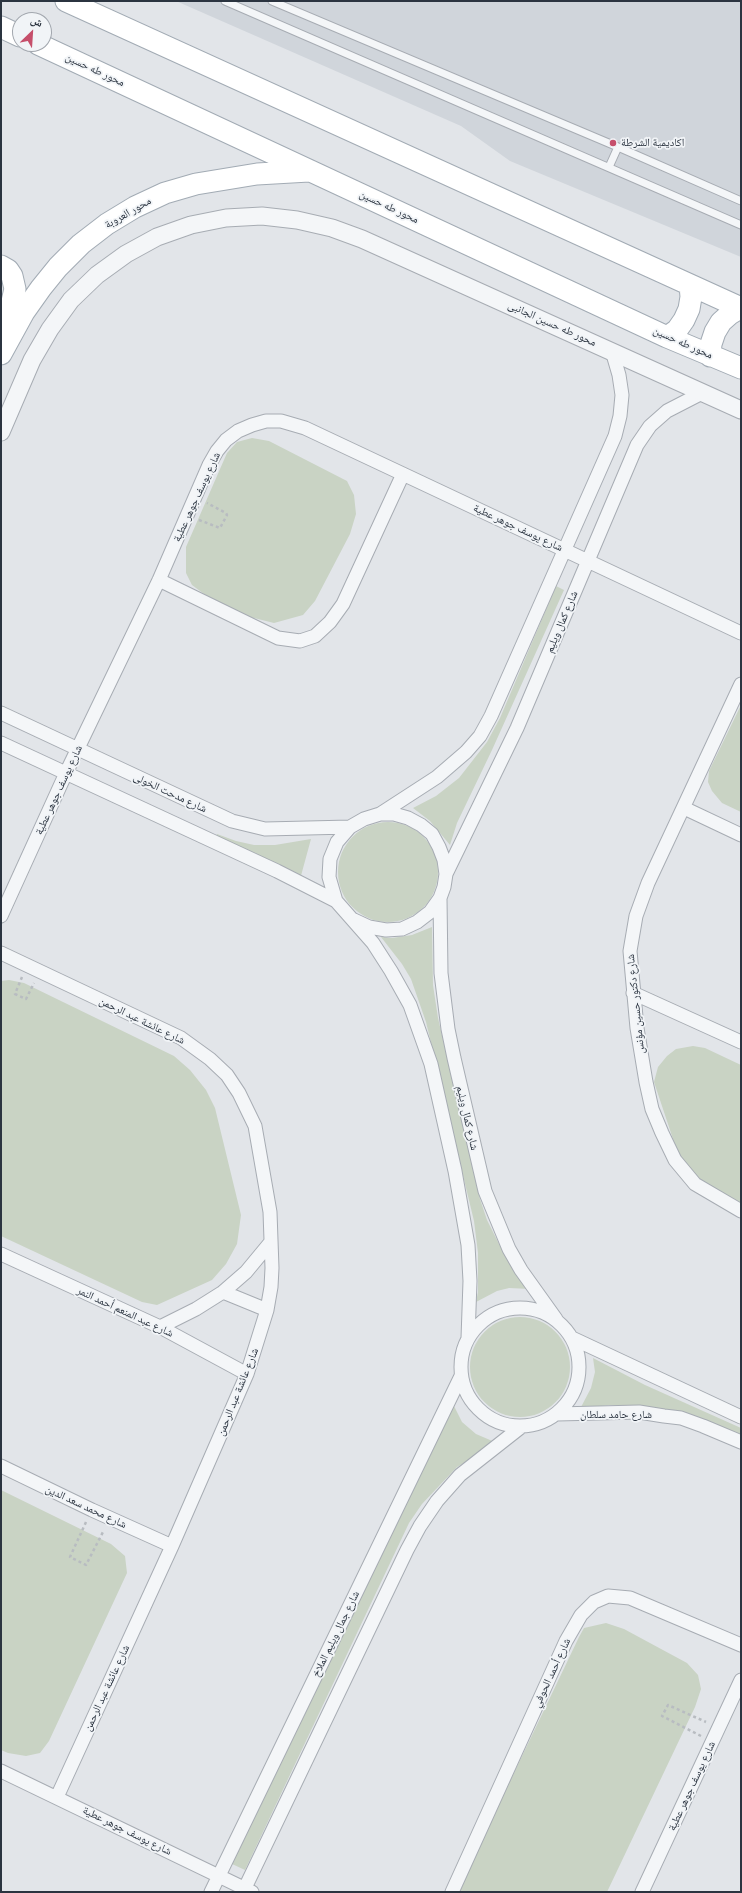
<!DOCTYPE html>
<meta charset="utf-8">
<style>
body{margin:0}
#map{position:relative;width:742px;height:1893px;overflow:hidden;background:#e2e5e9;font-family:"Fira Sans Condensed","Noto Naskh Arabic",sans-serif}
canvas{display:block}
.frame{position:absolute;inset:0;border:2px solid #2b3440;pointer-events:none}
.north{position:absolute;left:12px;top:12px;width:40px;height:40px;box-sizing:border-box;background:#f1f4f7;border:1px solid #a2a7ae;border-radius:50%;rotate:25deg;font-size:11px;font-weight:700;line-height:16px;text-align:center;color:#2b3440}
.north::after{content:'';display:block;margin:auto;width:14px;height:18px;background:#c64f6b;clip-path:polygon(50% 0,100% 100%,50% 72%,0 100%)}
</style>
<div id="map">
<canvas width="742" height="1893"></canvas>
<div class="frame"></div>
<div class="north">ش</div>
</div>
<script>
const c = document.querySelector('canvas').getContext('2d');
c.lineJoin = 'round';
function fillPath(path, color) {
  c.fillStyle = color;
  c.fill(path, 'evenodd');
}
function toPath(rows) {
  const path = new Path2D();
  for (const r of rows) {
    if (r.length === 3) {
      path.moveTo(r[0] + r[2], r[1]);
      path.arc(r[0], r[1], r[2], 0, 2 * Math.PI);
      continue;
    }
    path.moveTo(r[0], r[1]);
    for (let i = 2; i < r.length; i += 2) path.lineTo(r[i], r[i + 1]);
  }
  return path;
}
function strokePath(path, color, width, dash) {
  c.strokeStyle = color;
  c.lineWidth = width;
  c.lineCap = dash ? 'butt' : 'round';
  c.setLineDash(dash || []);
  c.stroke(path);
}
function drawText(font, color, halo, rows, align = 'center') {
  c.font = font + ' "Fira Sans Condensed","Noto Naskh Arabic",sans-serif';
  c.lineWidth = 3.5;
  c.setLineDash([]);
  c.textBaseline = 'middle';
  c.strokeStyle = halo;
  c.fillStyle = color;
  for (const [text, x, y, turn = 0] of rows) {
    c.save();
    c.translate(x, y);
    c.rotate((+turn || 0) * Math.PI / 180);
    c.textAlign = isNaN(turn) ? turn : align;
    if (halo) c.strokeText(text, 0, 0);
    c.fillText(text, 0, 0);
    c.restore();
  }
}
fillPath(toPath([
 [176,1,741,1,741,257,510,161,461,126]
]), '#d0d5db');
fillPath(toPath([
 [252,438,269,441,347,481,354,495,356,514,350,534,315,601,303,615,274,623,246,616,208,597,192,585,186,573,186,547,227,453,237,442],
 [556,586,564,590,492,750,457,823,450,845,430,821,413,808,436,796,459,778,487,742,500,718],
 [741,705,741,812,722,803,712,791,708,782,709,771],
 [388,872,50],
 [217,834,236,841,254,845,275,845,311,839,299,883,215,839],
 [432,927,433,985,438,1018,480,1199,487,1220,499,1244,530,1289,509,1288,497,1291,476,1302,478,1292,478,1253,474,1221,426,1022,411,979,402,964,381,937,392,938,412,935],
 [9,980,24,983,174,1056,190,1070,206,1090,215,1108,241,1215,237,1244,226,1264,212,1280,157,1305,142,1302,1,1236,1,981],
 [693,1046,705,1048,741,1065,741,1203,711,1189,697,1178,683,1163,675,1145,654,1082,658,1067,667,1056,676,1049],
 [520,1367,50],
 [593,1358,645,1385,741,1428,741,1438,668,1410,630,1405,609,1405,580,1409,591,1388,595,1372],
 [451,1400,462,1422,476,1434,497,1443,457,1467,422,1504,409,1523,245,1870,232,1864,420,1475],
 [1,1490,111,1544,125,1556,127,1573,49,1741,40,1753,26,1756,8,1753,1,1750],
 [606,1623,624,1629,687,1663,698,1675,701,1689,695,1707,607,1892,457,1892,579,1637,584,1628]
]), '#c9d3c4');
const service = toPath([
 [225,1,741,225],
 [272,1,618,147,741,201],
 [609,167,618,147]
]);
const minor = toPath([
 [159,580,278,638,300,641,315,636,330,622,343,604,403,474],
 [741,684,648,883,636,916,630,951,637,1028,646,1082,652,1109,662,1133,675,1160,695,1184,741,1211],
 [1,713,232,821,265,829,350,827],
 [1,743,277,871,336,901],
 [684,808,741,835],
 [380,814,437,777,466,752,480,736,491,716,615,436,620,416,622,395,619,375,612,351],
 [446,874,517,728,637,445,650,426,667,411,702,393],
 [440,898,441,973,448,1029,454,1058,485,1191,509,1249,521,1270,556,1319],
 [1,916,66,773,159,580,209,465,217,451,226,440,238,431,252,425,266,421,281,421,305,428,741,633],
 [354,920,369,927,386,930,402,929,417,922,430,912,440,898,444,887,446,874,444,860,439,847,432,834,421,825,408,818,394,814,380,814,364,819,350,827,337,842,330,859,329,877,336,901,373,943,391,971,410,1005,431,1064,455,1171,468,1245,470,1281,468,1338],
 [1,953,181,1038,210,1059,227,1075,239,1093,255,1126,270,1212,272,1268,271,1287,267,1310,247,1374,172,1546,57,1797],
 [633,993,741,1042],
 [1,1254,160,1327,247,1374],
 [223,1292,267,1310],
 [520,1367,59],
 [160,1327,196,1309,223,1292,246,1272,270,1243],
 [572,1338,741,1417],
 [557,1414,639,1412,664,1416,681,1418,703,1426,741,1442],
 [1,1466,92,1510,172,1546],
 [1,1771,252,1892],
 [211,1892,461,1376],
 [243,1892,407,1550,420,1526,437,1501,460,1475,521,1427],
 [452,1892,566,1641,581,1615,594,1602,608,1596,630,1598,741,1645],
 [642,1892,741,1680]
]);
const tertiary = toPath([
 [1,432,32,360,50,329,71,300,97,275,126,254,157,237,191,225,226,218,262,216,297,220,332,228,362,239,741,410]
]);
const primary = toPath([
 [66,1,741,308],
 [1,27,20,36],
 [38,44,667,337,741,368],
 [1,266,8,270,12,276,15,289,11,306,1,323],
 [667,337,677,330,684,320,689,309,691,297,690,285],
 [1,354,24,312,41,288,58,267,81,244,107,224,135,207,165,193,196,184,257,174,309,171],
 [710,356,711,344,715,332,721,322,730,314,740,308]
]);
strokePath(service, '#a7acb3', 9);
strokePath(minor, '#a7acb3', 15);
strokePath(tertiary, '#a7acb3', 19);
strokePath(primary, '#a2abb4', 23);
strokePath(toPath([
 [199,520,220,528,227,515,226,513,207,503],
 [22,977,15,994,26,999,34,983],
 [86,1522,70,1557,86,1565,104,1530],
 [701,1736,662,1716,668,1705,706,1722]
]), '#b8bcc1', 2.5, [3, 3]);
strokePath(service, '#f4f6f8', 7);
strokePath(minor, '#f4f6f8', 13);
strokePath(tertiary, '#f4f6f8', 17);
strokePath(primary, '#fff', 21);
for (const [x, y, r, color] of [
 [613,143,4,"#c64f6b"]
]) {
  const dot = new Path2D();
  dot.arc(x, y, r, 0, 2 * Math.PI);
  c.fillStyle = color;
  c.fill(dot);
  strokePath(dot, '#f1f4f7', 1.5);
}
drawText('11px', '#2b3440', '#f1f4f7', [
 ["محور طه حسين",95,70,25],
 ["محور طه حسين",389,207,25],
 ["محور العروبة",128,213,-30],
 ["محور طه حسين الجانبى",552,324,24],
 ["محور طه حسين",683,343,24],
 ["شارع يوسف جوهر عطية",197,497,-65],
 ["شارع يوسف جوهر عطية",518,528,25],
 ["شارع كمال ويليم",562,622,-67],
 ["شارع يوسف جوهر عطية",59,790,-65],
 ["شارع مدحت الخولى",170,793,25],
 ["شارع دكتور حسين مؤنس",636,1004,-96],
 ["شارع عائشة عبد الرحمن",142,1021,26],
 ["شارع كمال ويليم",467,1118,77],
 ["شارع عبد المنعم أحمد النمر",125,1312,25],
 ["شارع عائشة عبد الرحمن",238,1392,-68],
 ["شارع حامد سلطان",616,1415],
 ["شارع محمد سعد الدين",86,1507,25],
 ["شارع جمال ويليم الملاخ",336,1634,-64],
 ["شارع أحمد الحوفي",552,1673,-65],
 ["شارع عائشة عبد الرحمن",107,1688,-65],
 ["شارع يوسف جوهر عطية",692,1786,-65],
 ["شارع يوسف جوهر عطية",127,1831,26]
]);
drawText('11px', '#2b3440', '#f1f4f7', [
 ["اكاديمية الشرطة",621,143]
], 'left');
</script>
